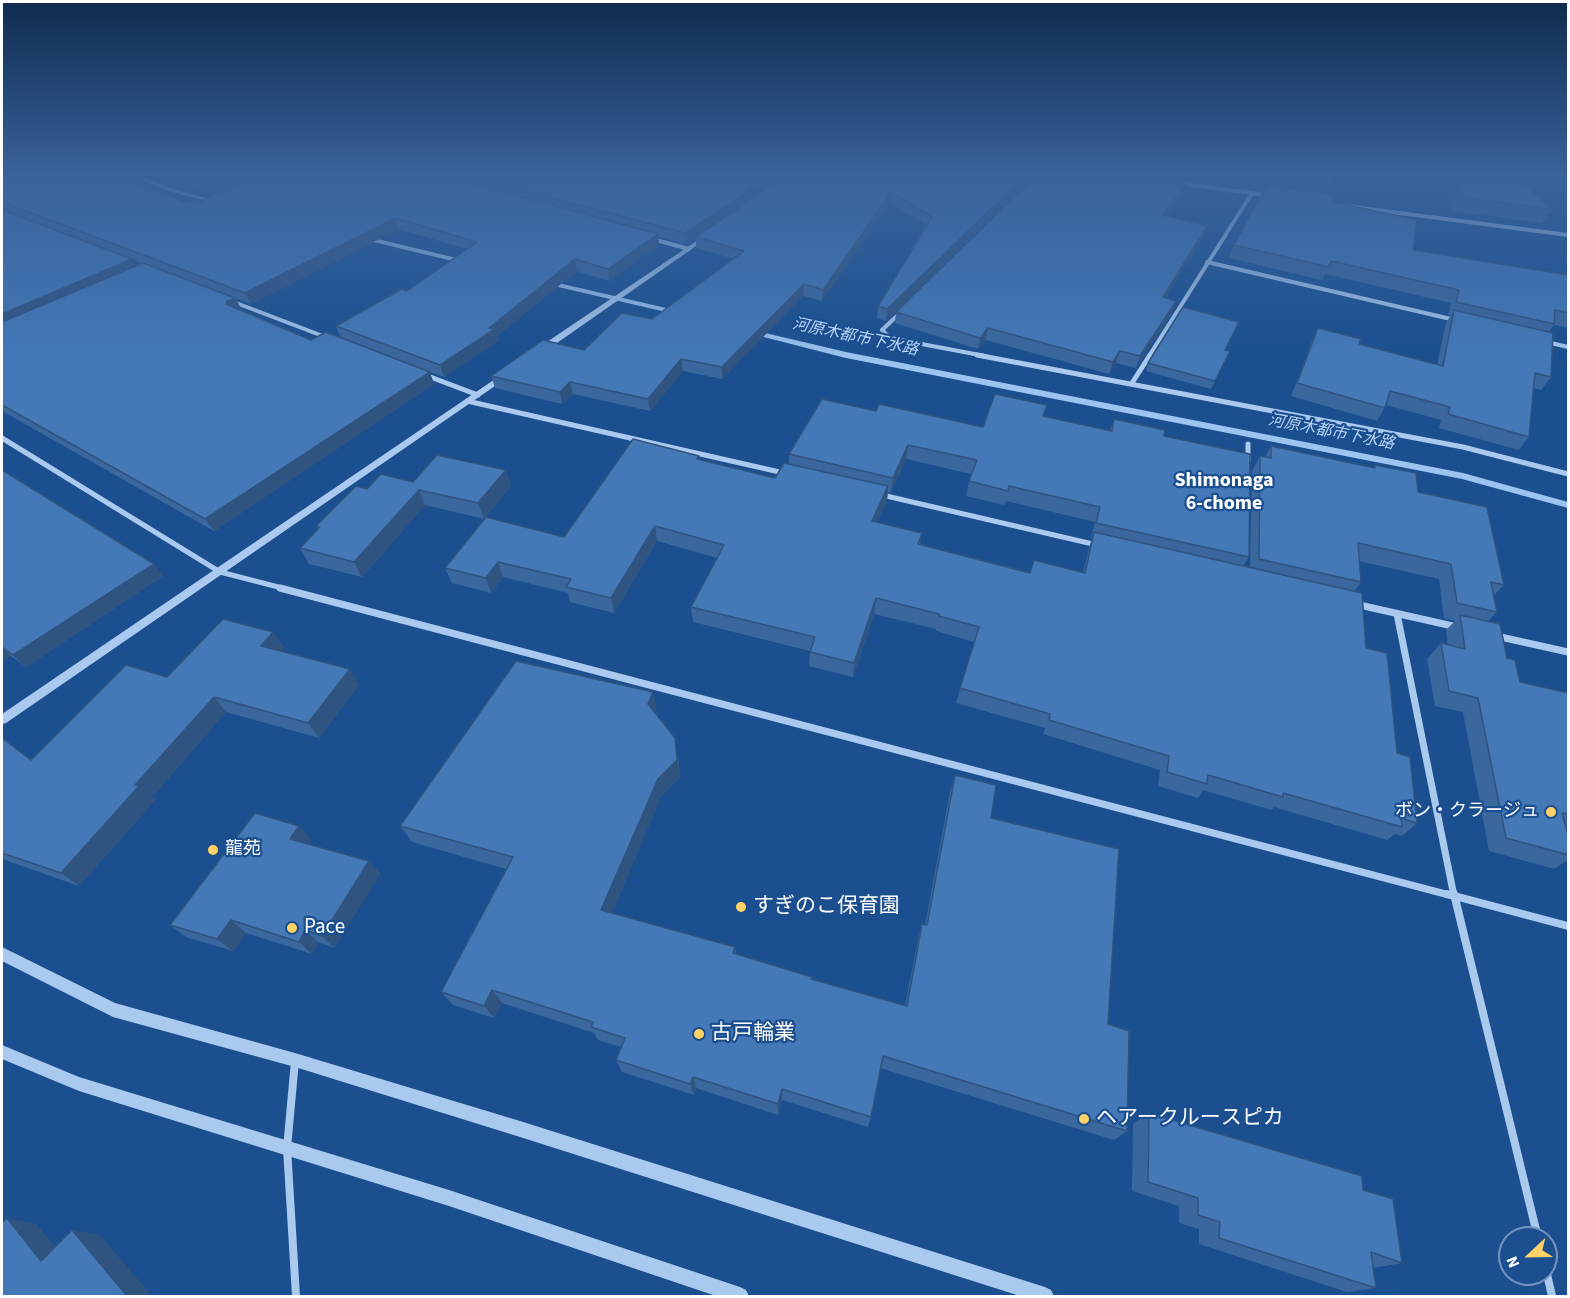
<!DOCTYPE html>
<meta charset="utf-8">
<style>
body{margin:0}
#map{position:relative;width:1570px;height:1298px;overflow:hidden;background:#1b4f8f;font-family:"Source Sans 3",sans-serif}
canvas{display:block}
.frame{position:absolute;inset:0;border:3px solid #fff;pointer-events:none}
.north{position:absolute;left:1498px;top:1226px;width:60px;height:60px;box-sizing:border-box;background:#1b4f8f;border:2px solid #7695bc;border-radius:50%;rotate:248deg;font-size:16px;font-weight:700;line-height:24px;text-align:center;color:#fff}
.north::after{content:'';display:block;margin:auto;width:21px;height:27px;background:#ffd166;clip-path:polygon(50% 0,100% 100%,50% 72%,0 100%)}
</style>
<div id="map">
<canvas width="1570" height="1298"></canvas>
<div class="frame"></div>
<div class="north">N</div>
</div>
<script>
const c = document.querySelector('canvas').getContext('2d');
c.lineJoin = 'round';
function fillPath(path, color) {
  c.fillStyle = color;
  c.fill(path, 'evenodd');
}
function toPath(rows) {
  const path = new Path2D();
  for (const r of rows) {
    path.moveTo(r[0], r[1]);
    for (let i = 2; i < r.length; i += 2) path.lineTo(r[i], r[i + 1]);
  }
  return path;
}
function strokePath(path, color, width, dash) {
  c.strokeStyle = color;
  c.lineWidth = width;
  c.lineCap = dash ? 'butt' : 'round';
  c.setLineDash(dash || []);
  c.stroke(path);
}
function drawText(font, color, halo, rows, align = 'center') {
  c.font = font + ' "Source Sans 3","Noto Sans JP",sans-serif';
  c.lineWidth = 4.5;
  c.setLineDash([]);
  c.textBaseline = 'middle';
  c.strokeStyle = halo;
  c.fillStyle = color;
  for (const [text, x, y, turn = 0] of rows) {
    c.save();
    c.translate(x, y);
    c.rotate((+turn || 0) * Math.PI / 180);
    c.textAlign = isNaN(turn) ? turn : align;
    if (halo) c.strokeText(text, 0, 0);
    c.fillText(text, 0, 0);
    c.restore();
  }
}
fillPath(toPath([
 [165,178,264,178,225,195]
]), '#2e69ad');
fillPath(toPath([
 [136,178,145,178,176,190,224,203,221,205,172,192,136,178],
 [361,235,469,261,473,263,469,265,361,239,361,235],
 [541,279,679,311,683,313,679,315,541,283,541,279],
 [748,329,846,352,1463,473,1568,502,1568,508,1462,479,846,358,748,333,748,329]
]), '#9cc4f0');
strokePath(toPath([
 [1180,183,1271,196],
 [1346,206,1568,235],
 [652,239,689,249],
 [1207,262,1455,320],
 [231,301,328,338],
 [900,313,882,330,890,338,985,356],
 [1547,342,1568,347],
 [1149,356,1252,193]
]), '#a9c9ee', 4);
strokePath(toPath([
 [977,355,1463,447,1568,474],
 [425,375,478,395],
 [1132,383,1150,355],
 [467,401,784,473],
 [2,438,220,572,286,589],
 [1248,444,1248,461],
 [882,495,1097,545]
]), '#a9c9ee', 5);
strokePath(toPath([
 [280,588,1453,896],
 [1355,604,1457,627],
 [1397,614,1454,896],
 [1496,636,1568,652]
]), '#a9c9ee', 7);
strokePath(toPath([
 [1447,894,1568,926],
 [1454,894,1538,1238],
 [295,1061,287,1148,296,1296],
 [1546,1270,1552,1296]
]), '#a9c9ee', 8);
fillPath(toPath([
 [704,236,709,237,544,352,538,352,538,348,704,236],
 [501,375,504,375,508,377,6,723,2,724,2,714,501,375],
 [2,947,115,1003,295,1053,520,1121,1045,1287,1051,1290,1054,1296,1020,1296,520,1137,295,1067,113,1017,2,961,2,947],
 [2,1045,79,1077,449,1190,740,1287,746,1290,749,1296,716,1296,449,1206,79,1091,2,1059,2,1045]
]), '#a9c9ee');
fillPath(toPath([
 [2,178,188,203,201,201,252,178,1031,178,886,321,877,318,878,306,926,225,890,202,822,301,803,296,722,379,683,371,650,411,573,394,562,404,495,388,491,376,584,350,652,319,734,259,696,248,696,238,686,244,658,236,659,245,609,281,577,271,497,336,498,341,444,377,429,372,434,384,214,531,2,411],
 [758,187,766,189,758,195],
 [399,229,467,249,407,291,336,326,340,337,311,340,240,310,241,309,236,298,251,304],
 [132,259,141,263,142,263,136,266],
 [1272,178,1333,187,1330,194,1333,202,1413,250,1569,275,1569,328,1554,325,1549,332,1551,377,1541,390,1533,388,1529,437,1519,450,1439,428,1441,420,1386,405,1377,421,1291,396,1312,341,1318,328,1359,344,1437,365,1446,323,1451,315,1448,315,1451,303,1325,274,1322,280,1229,258,1234,245,1269,185],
 [1446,178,1518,178,1551,209,1542,223,1453,211],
 [1183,193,1166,216,1203,237,1165,298,1172,312,1136,368,1116,363,1109,374,986,340,978,349,895,323,896,312],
 [1230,351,1211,389,1146,371,1148,363],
 [876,411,983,427,1044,417,1110,430,1114,419,1164,436,1249,557,1243,566,1250,568,1252,471,1260,456,1265,457,1271,446,1374,468,1375,465,1418,492,1504,585,1493,596,1497,612,1488,621,1507,658,1520,682,1569,693,1569,833,1567,833,1569,838,1569,859,1554,869,1489,851,1463,712,1435,706,1427,659,1441,643,1448,645,1446,630,1455,621,1444,618,1439,579,1359,561,1361,582,1354,592,1366,648,1417,823,1402,836,1395,834,1387,840,1274,807,1272,810,1203,790,1198,798,1158,786,1160,770,1043,734,1045,728,956,703,974,642,936,631,936,629,874,614,853,677,809,666,810,651,693,622,691,607,717,558,657,541,614,613,570,602,568,593,503,577,491,593,452,583,445,568,564,537,700,460,775,478,789,464,789,454],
 [906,459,971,474,969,481,966,496,1004,505,1006,501,1095,522,1091,538,1092,538,1089,548,1083,573,1030,572,920,544,922,533,877,522,887,501,888,492,891,492],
 [2,470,163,576,26,667,11,656,2,662],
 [506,470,511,486,484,519,425,505,362,577,309,564,300,548,318,529,316,526,367,489,413,482],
 [273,632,284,648,280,651,359,685,319,738,226,712,152,797,155,800,79,886,2,859,2,738,31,760,167,677],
 [657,711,656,713,678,756,680,778,661,796,612,913,735,947,736,954,812,979,905,1006,918,939,922,924,925,925,950,792,955,775,991,818,1108,1024,1127,1131,1114,1140,880,1068,871,1117,868,1127,782,1100,778,1115,696,1088,694,1095,622,1072,616,1060,621,1047,598,1040,594,1033,502,1003,494,1018,453,1005,441,992,506,869,412,842,400,826],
 [311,839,308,844,369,861,380,874,334,948,318,942,312,954,246,933,233,951,186,937,170,925],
 [1149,1113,1363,1190,1402,1263,1373,1268,1376,1288,1347,1292,1199,1244,1199,1229,1179,1223,1179,1206,1132,1191,1133,1124]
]), '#3a679d');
fillPath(toPath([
 [767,178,783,178,767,189,766,179],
 [1023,178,1031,178,886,321,887,309],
 [1187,182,1183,193,1159,226,1163,215],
 [758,184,758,195,686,244,685,233],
 [891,192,890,202,822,301,823,290],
 [395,218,399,229,251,304,245,293],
 [1207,226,1203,237,1159,309,1163,297],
 [658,234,659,245,609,281,608,269],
 [132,259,138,270,2,330,2,314],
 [575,259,577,271,497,336,498,341,444,377,440,365,489,328],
 [804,284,803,296,722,379,722,367],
 [235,298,241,309,234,313,226,302],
 [1176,301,1172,312,1136,368,1140,356],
 [988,328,986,340,978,349,980,338],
 [1120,351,1116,363,1109,374,1113,362],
 [681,359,683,371,650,411,648,399],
 [430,372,434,384,214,531,205,519],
 [570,382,573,394,562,404,560,392],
 [908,445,906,459,891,492,893,478],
 [506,470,511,486,484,519,478,503],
 [888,486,887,501,870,536,872,521],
 [419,490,425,505,362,577,354,562],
 [655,526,657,541,614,613,611,598],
 [498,562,503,577,491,593,486,578],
 [154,564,163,576,26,667,13,655],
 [876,598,874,614,853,677,854,663],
 [273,632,284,648,272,662,261,646],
 [2,647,11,656,2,662],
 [350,669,359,685,319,738,308,723],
 [653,692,657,711,652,722,648,704],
 [214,697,226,712,152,797,155,800,79,886,61,873,135,785],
 [675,738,680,778,661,796,607,925,601,910],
 [299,826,311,839,302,852,290,839],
 [369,861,380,874,334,948,322,936],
 [231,920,246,933,233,951,217,939],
 [305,930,318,942,312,954,299,942],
 [492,990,502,1003,494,1018,484,1006],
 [693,1077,696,1088,694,1095,690,1084],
 [782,1089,782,1100,778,1115,778,1104],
 [7,1218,37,1224,70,1266,41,1261],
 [72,1230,100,1235,152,1296,127,1296]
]), '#305480');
const building = toPath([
 [2,178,119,178,188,203,201,201,252,178,451,178,658,234,608,269,575,259,489,328,495,329,440,365,336,326,402,289,407,291,477,242,395,218,245,293,2,202,2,178],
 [477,178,736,178,758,184,685,233,477,178],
 [783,178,1023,178,887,309,878,306,932,217,891,192,823,290,804,284,722,367,681,359,648,399,570,382,560,392,491,376,543,340,584,350,622,313,652,319,744,251,696,237,783,178],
 [1034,178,1168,178,1187,182,1163,215,1207,226,1163,297,1176,301,1140,356,1120,351,1113,362,988,328,980,338,896,312,1034,178],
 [1272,178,1333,178,1333,187,1271,179,1272,178],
 [1456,178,1518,178,1551,209,1461,197,1456,178],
 [1267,185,1333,194,1333,202,1417,220,1413,250,1569,275,1569,313,1555,310,1554,324,1456,302,1459,290,1331,261,1329,267,1234,245,1267,185],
 [2,210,132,259,2,314,2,210],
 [143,263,235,298,226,302,228,303,226,304,311,340,326,332,430,372,205,519,2,405,2,322,143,263],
 [1183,307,1239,322,1225,350,1230,351,1215,381,1148,363,1183,307],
 [1454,310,1553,333,1551,377,1535,373,1529,437,1448,414,1450,407,1390,391,1385,408,1297,383,1318,328,1361,339,1359,344,1443,366,1454,310],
 [995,394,1047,405,1043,416,1112,431,1114,419,1165,430,1164,436,1250,454,1249,557,1096,523,1100,507,1009,486,1008,491,969,481,977,460,908,445,893,478,789,454,822,399,876,411,879,404,983,427,995,394],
 [633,439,699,456,697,459,775,478,784,463,888,486,872,521,922,533,918,544,1030,573,1034,560,1085,573,1094,532,1362,593,1366,648,1387,653,1397,753,1410,757,1417,823,1401,818,1402,827,1283,793,1283,797,1208,775,1207,784,1167,772,1169,756,1049,720,1050,714,960,688,979,627,939,616,939,614,876,598,854,663,810,652,815,637,691,607,724,545,655,526,611,598,566,587,571,579,498,562,486,578,445,568,486,517,564,537,633,439],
 [1271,446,1375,468,1375,465,1416,473,1418,492,1487,507,1504,585,1491,582,1497,612,1457,603,1451,564,1358,543,1361,582,1259,559,1260,456,1271,458,1271,446],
 [437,455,506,470,478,503,419,490,354,562,300,548,320,527,316,526,356,486,367,489,381,474,413,482,437,455],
 [2,470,154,564,13,655,2,647,2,470],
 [1460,615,1500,624,1507,658,1515,660,1520,682,1569,693,1569,814,1562,813,1569,838,1569,855,1506,838,1478,698,1449,691,1441,643,1465,649,1460,615],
 [223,619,273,632,261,646,350,669,308,723,214,697,135,785,139,786,61,873,2,853,2,738,31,760,126,665,167,677,223,619],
 [516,661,653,692,648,704,675,738,677,760,658,779,601,910,735,947,733,953,812,977,811,979,907,1006,922,924,927,925,955,775,996,785,991,818,1119,849,1108,1024,1129,1031,1127,1131,883,1056,871,1117,782,1089,778,1104,693,1077,690,1084,616,1060,625,1038,591,1027,593,1022,492,990,484,1006,441,992,513,857,400,826,516,661],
 [255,813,299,826,290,839,369,861,322,936,305,930,299,942,231,920,217,939,170,925,255,813],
 [1149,1113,1362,1176,1363,1190,1393,1199,1402,1263,1371,1252,1376,1288,1219,1238,1220,1222,1198,1215,1198,1198,1148,1182,1149,1113],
 [7,1218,41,1261,72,1230,127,1296,2,1296,2,1223,7,1218]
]);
fillPath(building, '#4478b7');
strokePath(building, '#305480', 1.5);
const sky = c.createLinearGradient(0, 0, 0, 360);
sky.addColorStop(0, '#0f2b4f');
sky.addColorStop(0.49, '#39639b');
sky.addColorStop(1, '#39639b00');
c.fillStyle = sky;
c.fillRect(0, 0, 1570, 360);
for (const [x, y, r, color] of [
 [1551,812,6,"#ffd166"],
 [213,850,6,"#ffd166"],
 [741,907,6,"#ffd166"],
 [292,928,6,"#ffd166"],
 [699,1034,6,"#ffd166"],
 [1084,1119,6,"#ffd166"]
]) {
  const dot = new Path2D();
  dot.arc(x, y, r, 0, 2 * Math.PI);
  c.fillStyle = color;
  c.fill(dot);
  strokePath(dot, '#1b4f8f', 2);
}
drawText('italic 16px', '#b5d3f5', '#1b4f8f', [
 ["河原木都市下水路",855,338,12],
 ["河原木都市下水路",1331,433,11]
]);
drawText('18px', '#fff', '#1b4f8f', [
 ["ボン・クラージュ",1539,812],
 ["龍苑",225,850,"left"]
], 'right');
drawText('bold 20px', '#fff', '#1b4f8f', [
 ["Shimonaga",1224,482],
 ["6-chome",1224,505]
]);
drawText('21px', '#fff', '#1b4f8f', [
 ["すぎのこ保育園",753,907],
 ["Pace",304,928],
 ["古戸輪業",711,1034],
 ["ヘアークルースピカ",1096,1119]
], 'left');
</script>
